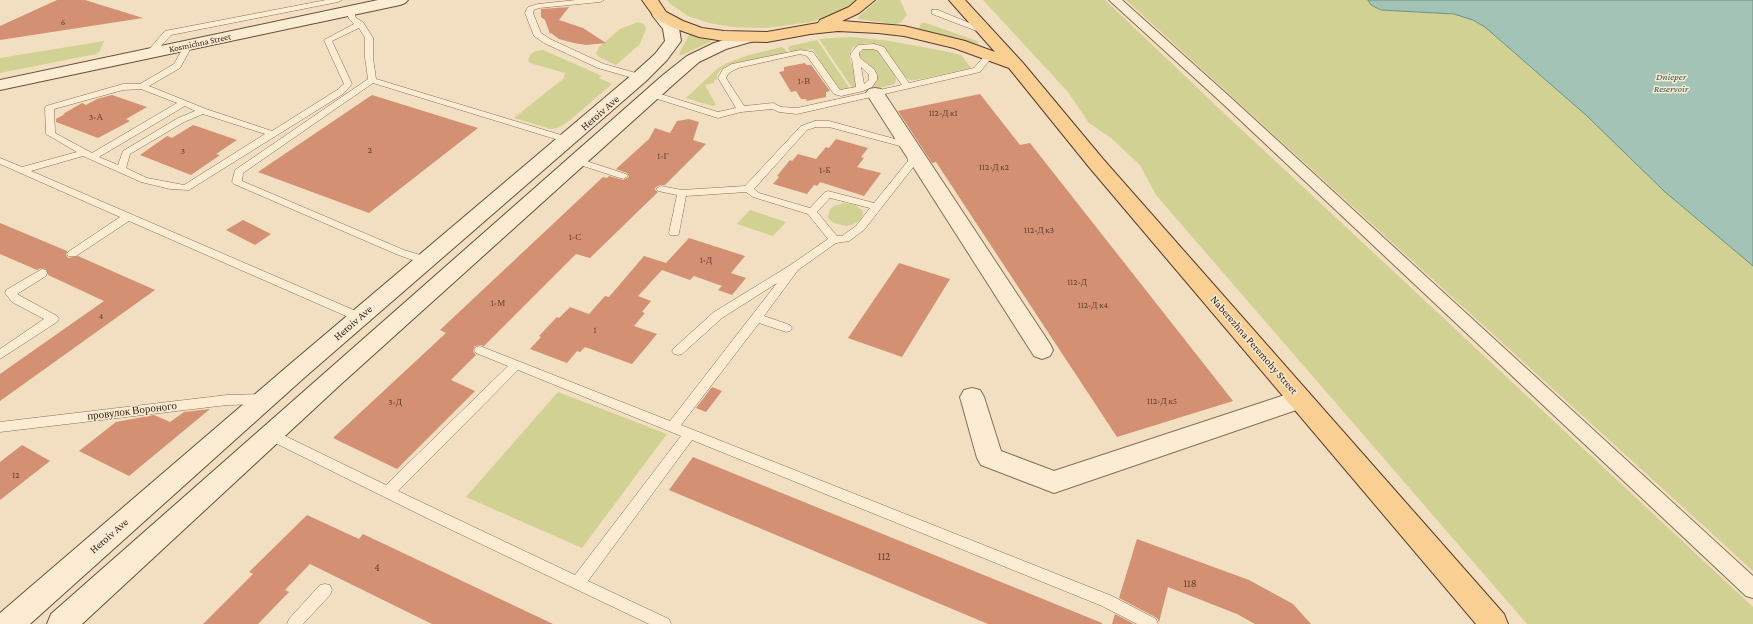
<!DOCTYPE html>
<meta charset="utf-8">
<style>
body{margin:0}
canvas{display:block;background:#f2dec0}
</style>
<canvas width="1753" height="624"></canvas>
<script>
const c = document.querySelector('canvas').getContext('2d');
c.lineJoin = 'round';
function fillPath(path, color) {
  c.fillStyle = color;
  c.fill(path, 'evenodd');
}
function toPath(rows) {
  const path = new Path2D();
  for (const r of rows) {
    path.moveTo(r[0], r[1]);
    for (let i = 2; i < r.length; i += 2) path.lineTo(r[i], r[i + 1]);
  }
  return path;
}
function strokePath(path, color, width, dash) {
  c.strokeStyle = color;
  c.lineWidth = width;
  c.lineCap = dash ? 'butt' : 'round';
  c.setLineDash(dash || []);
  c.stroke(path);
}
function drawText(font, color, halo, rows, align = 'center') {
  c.font = font + ' "Crimson Pro",serif';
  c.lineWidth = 3;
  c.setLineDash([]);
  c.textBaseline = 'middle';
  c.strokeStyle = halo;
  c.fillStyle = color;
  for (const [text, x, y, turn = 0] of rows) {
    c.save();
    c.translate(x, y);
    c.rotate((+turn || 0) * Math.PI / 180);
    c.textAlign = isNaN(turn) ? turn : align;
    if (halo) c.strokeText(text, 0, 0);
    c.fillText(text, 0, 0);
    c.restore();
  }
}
fillPath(toPath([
 [667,0,858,0,835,14,811,22,766,28,732,27,709,23,688,16,673,6],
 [878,0,900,0,907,15,900,23,894,24,858,19,859,16],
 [983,0,1105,0,1226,115,1753,607,1753,624,1527,624,1156,195,1140,165,1111,138,1089,123,1068,92],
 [1126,0,1368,0,1371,5,1381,10,1446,13,1465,16,1473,20,1485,27,1587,116,1664,191,1753,266,1753,571],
 [638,22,645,25,646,29,640,44,631,52,616,65,599,57,596,53,599,47,620,29],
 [921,23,926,23,977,41,979,44,919,29],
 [692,34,711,40,712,41,682,55,679,54,689,35],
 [851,37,890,41,944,51,961,55,971,68,916,80,910,80,905,77,882,46,873,43,861,44,852,48,849,56,856,79,856,87,853,89,819,39],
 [817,40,850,89,842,90,837,89,813,49,792,52,788,49,790,46],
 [104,41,100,51,96,54,0,73,0,58],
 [782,47,785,49,787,53,729,65,721,70,717,74,717,79,714,80,714,83,705,85,716,105,712,106,686,98,717,69,727,63,749,55],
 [863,48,877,49,895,75,896,79,895,84,862,92,869,87,874,71,858,54,858,52],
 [543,50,602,76,599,78,612,84,569,121,558,128,551,129,514,118,564,78,565,73,530,63,528,60,531,54,535,51],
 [844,203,855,205,862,210,863,213,861,220,852,225,846,226,834,223,830,220,828,217,830,209,834,206],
 [750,210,786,222,773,236,737,224],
 [558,392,667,434,582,548,466,497]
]), '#d0d193');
const water = toPath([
 [1368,0,1753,0,1753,266,1664,191,1587,116,1485,27,1473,20,1454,14,1381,10,1371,5,1368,0]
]);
fillPath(water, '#a3c3b6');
strokePath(water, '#699284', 1);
fillPath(toPath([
 [57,0,85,0,143,18,0,40,0,26],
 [569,7,559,20,583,28,606,43,586,45,574,43,559,39,551,33,550,34,545,20,541,17,541,9],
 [805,63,806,65,811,65,830,91,826,92,826,97,807,101,806,99,801,99,796,91,791,92,779,72,784,71,784,67],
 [980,94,1020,145,1030,143,1233,401,1117,437,936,162,932,163,898,111],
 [112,95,147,107,126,119,130,121,98,138,56,122,56,119,65,114,63,114,82,103,86,105,97,99],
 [372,95,478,128,369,213,258,172],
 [689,119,699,122,693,140,706,144,665,185,660,185,655,188,655,190,658,192,590,258,576,254,484,346,480,345,475,346,473,351,476,355,451,380,475,391,397,469,333,438,446,333,440,330,603,177,607,178,609,176,623,180,629,177,627,173,616,169,649,139,655,128,670,133,677,121],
 [193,125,237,140,216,154,220,155,191,175,140,155,167,136,172,138],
 [836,139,868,148,861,157,864,158,857,167,881,173,864,196,820,182,817,186,814,185,807,194,773,184,779,177,777,176,790,160,792,161,798,154,816,159,826,147,829,148],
 [243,220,271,234,255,245,226,230],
 [0,223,67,251,66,255,68,258,78,256,155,290,0,401,0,374,104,301,48,275,46,269,41,268,37,270,0,254],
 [689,238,745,256,731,273,746,278,732,295,718,290,722,286,694,276,690,280,662,270,638,296,651,301,642,312,645,313,634,326,657,334,632,364,585,347,580,352,577,351,567,363,530,349,541,337,539,336,557,317,559,318,570,307,589,314,605,296,609,297,644,256,666,263],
 [899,263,950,279,902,357,848,338],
 [712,387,722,391,706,412,696,408],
 [210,409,129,476,79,451,116,422,154,415,170,422,184,412],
 [22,445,50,461,0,500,0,462],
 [693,457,1102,623,1102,624,988,624,669,490],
 [307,515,359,539,363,534,553,624,432,624,310,564,285,590,289,592,258,624,203,624,253,574,249,572],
 [1137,539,1249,580,1293,604,1311,624,1255,624,1237,614,1168,587,1159,622,1157,618,1119,598],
 [1115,614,1134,624,1112,624]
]), '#d39072');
const service = toPath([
 [326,0,342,0,338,2,171,35,152,56,146,56,145,54,165,31,326,0],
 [576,0,604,0,600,2,539,8,534,10,533,13,541,33,550,39,604,64,643,75,644,77,643,79,640,80,598,68,544,43,534,36,525,13,528,7,538,4,576,0],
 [347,9,353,9,356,18,363,22,373,38,373,58,376,79,571,138,573,140,571,142,565,142,373,83,243,173,242,181,404,250,430,258,431,261,430,264,426,265,396,254,234,184,232,182,235,170,368,79,365,58,365,38,359,28,332,41,352,84,343,94,189,190,170,189,141,182,83,156,31,171,363,314,365,317,363,320,355,320,129,221,76,256,68,256,67,254,68,252,120,217,0,164,0,158,22,167,77,152,46,134,45,108,46,106,123,84,140,84,174,64,184,46,188,44,192,46,180,68,149,86,206,109,272,131,337,90,344,84,324,40,354,24,349,19,346,11,347,9],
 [141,89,177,103,92,153,55,133,54,109,123,90,141,89],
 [185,106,195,111,178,118,123,151,118,165,99,157,185,106],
 [203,114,265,134,184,185,147,178,126,168,130,154,184,122,203,114],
 [932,10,938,10,989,31,985,33,982,33,932,14,932,10],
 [874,44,884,47,909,83,974,68,987,53,993,53,994,55,980,72,797,114,779,112,772,109,741,112,718,118,648,96,647,94,648,92,654,92,718,112,736,108,718,78,723,69,732,64,800,50,813,52,840,90,856,87,852,59,850,57,851,53,858,45,874,44],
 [863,49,873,49,878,51,902,85,797,108,781,107,773,103,744,106,726,78,729,73,738,68,800,54,807,56,834,94,841,96,863,91,872,87,877,80,877,75,874,69,860,58,859,53,863,49],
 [861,67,869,75,869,80,864,84,861,67],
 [815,121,829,121,906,142,917,152,918,161,864,230,849,241,836,243,798,270,764,316,790,325,792,328,790,331,786,332,759,323,681,425,1112,596,1156,619,1158,624,1137,624,1102,606,692,440,588,581,669,619,671,624,649,624,437,523,267,439,265,435,267,431,271,430,275,431,386,485,508,366,476,353,474,350,476,347,480,346,670,421,777,283,722,318,682,354,678,355,674,354,672,351,674,348,714,312,789,266,828,239,808,214,753,197,746,192,686,196,679,233,678,235,670,235,669,233,677,195,658,191,656,189,661,186,682,190,745,186,801,126,815,121],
 [816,127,829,127,900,146,907,153,908,161,874,203,828,191,825,192,810,208,759,193,754,189,807,130,816,127],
 [830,198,870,208,856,226,842,236,837,236,817,212,830,198],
 [518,370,681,436,575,575,398,491,518,370],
 [577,158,626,174,628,176,623,179,574,163,572,161,577,158],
 [42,269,46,270,47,273,46,276,17,294,57,316,59,319,57,322,0,359,0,349,44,319,12,302,5,293,6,290,42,269],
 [264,394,268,396,270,399,268,402,264,404,227,405,0,432,0,422,227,395,264,394],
 [325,584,330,585,332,590,330,595,303,624,287,624,289,619,320,585,325,584]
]);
const pedestrian = toPath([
 [1109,0,1122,0,1230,97,1753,576,1753,598,1746,596,1222,103,1109,0]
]);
const minor = toPath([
 [875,88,881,89,884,93,1050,344,1053,350,1050,356,1042,359,1034,356,866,93,869,89,875,88],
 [972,388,980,390,984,397,1001,451,1054,471,1300,390,1308,392,1312,399,1308,406,1054,493,981,465,977,458,960,397,964,390,972,388]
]);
const secondary = toPath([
 [378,0,408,0,405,3,400,5,0,90,0,80,378,0],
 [660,10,665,12,679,28,681,41,667,60,646,81,305,377,30,624,0,624,0,613,289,365,634,73,655,54,665,41,663,29,652,15,655,12,660,10],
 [748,33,754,35,756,38,754,41,726,49,699,62,675,83,340,385,82,624,47,624,51,614,663,75,687,56,714,43,748,33]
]);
const primary = toPath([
 [642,0,658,0,666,12,683,21,702,28,724,31,767,32,818,23,820,20,849,7,857,0,875,0,859,13,842,21,904,26,965,41,995,52,949,0,965,0,1023,63,1103,159,1504,614,1508,624,1476,624,1089,167,1009,68,954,48,904,36,878,33,838,31,810,34,767,42,724,41,699,37,671,27,655,18,642,0]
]);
strokePath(service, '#8c6d56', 1);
strokePath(pedestrian, '#8c6d56', 2);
strokePath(minor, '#8c6d56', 2);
strokePath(secondary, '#6e4e39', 2);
strokePath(primary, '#593c2b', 2);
fillPath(service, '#fcecd4');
fillPath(pedestrian, '#fcecd4');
fillPath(minor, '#fcecd4');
fillPath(secondary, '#fcecd4');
fillPath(primary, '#f9cf94');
drawText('9px', '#604132', null, [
 ["6",63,22],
 ["1-В",804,81],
 ["112-Д к1",943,113],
 ["3-А",96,117],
 ["2",370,150],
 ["3",183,151],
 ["1-Г",663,156],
 ["112-Д к2",994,167],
 ["1-Б",825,170],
 ["112-Д к3",1039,230],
 ["1-С",575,237],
 ["1-Д",706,260],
 ["112-Д",1077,282],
 ["1-М",498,303],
 ["112-Д к4",1093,305],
 ["4",101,316],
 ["1",595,330],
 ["112-Д к5",1162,401],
 ["3-Д",395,402],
 ["12",16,475]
]);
drawText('9px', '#3a271c', '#f8e9d0', [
 ["Kosmichna Street",200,43,-12]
]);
drawText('italic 10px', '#2a5c53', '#f8e9d0', [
 ["Dnieper",1671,77],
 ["Reservoir",1671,89]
]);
drawText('11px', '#3a271c', '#f8e9d0', [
 ["Heroiv Ave",600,113,-41],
 ["Heroiv Ave",353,323,-41],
 ["Naberezhna Peremohy Street",1254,345,49],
 ["провулок Вороного",132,411,-7],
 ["Heroiv Ave",109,536,-41]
]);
drawText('11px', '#604132', null, [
 ["112",884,557],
 ["4",377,568],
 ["118",1190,584]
]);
</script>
